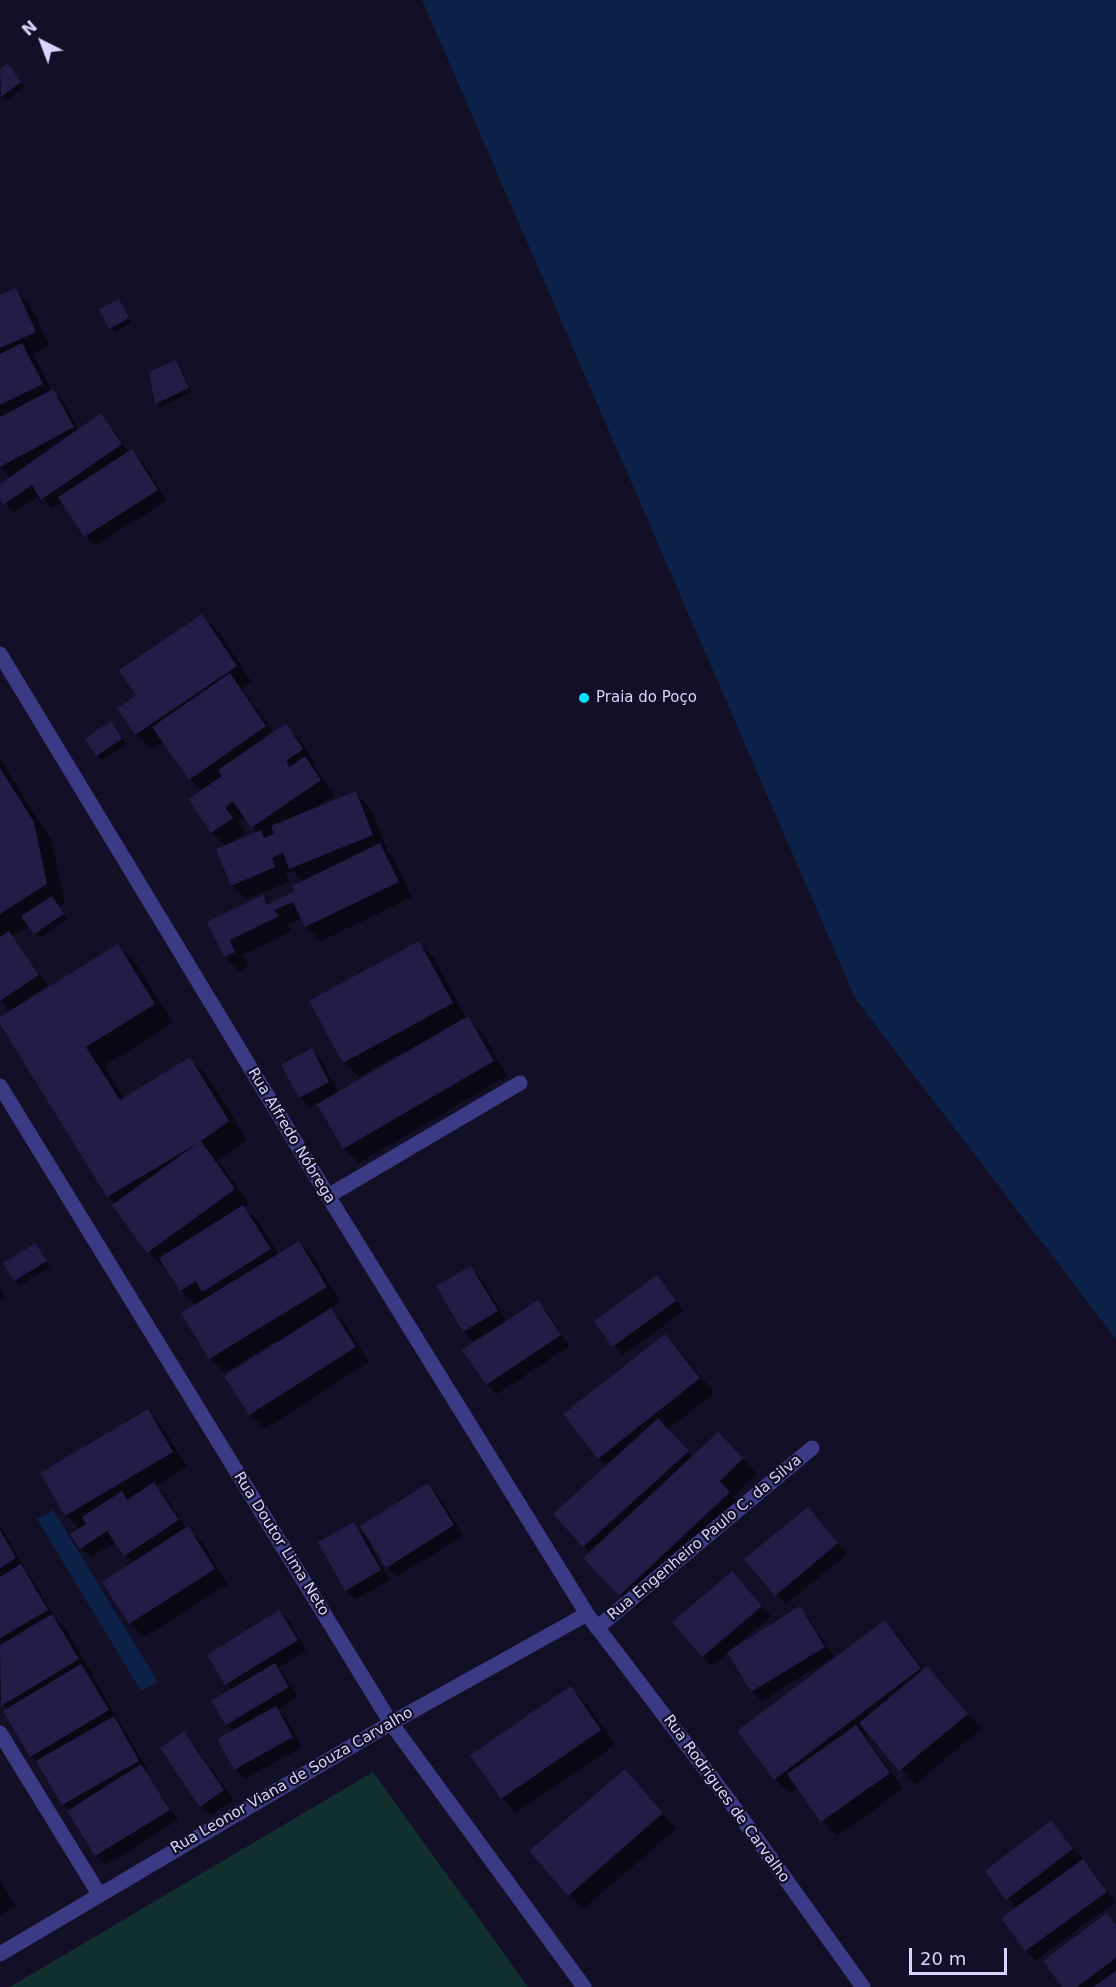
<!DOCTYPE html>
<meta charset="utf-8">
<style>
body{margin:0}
#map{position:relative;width:1116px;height:1987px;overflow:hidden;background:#130f26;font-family:"DejaVu Sans",sans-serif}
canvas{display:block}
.north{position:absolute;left:12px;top:12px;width:60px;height:60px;-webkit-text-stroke:4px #130f26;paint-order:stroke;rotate:318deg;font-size:16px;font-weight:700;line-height:24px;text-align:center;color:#d9d4ff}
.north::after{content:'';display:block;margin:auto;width:21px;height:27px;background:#d9d4ff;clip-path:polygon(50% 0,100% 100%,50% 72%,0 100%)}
.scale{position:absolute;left:909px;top:1948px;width:98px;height:27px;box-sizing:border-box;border:3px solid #d9d4ff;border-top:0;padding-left:8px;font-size:18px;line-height:21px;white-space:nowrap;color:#d9d4ff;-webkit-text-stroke:4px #130f26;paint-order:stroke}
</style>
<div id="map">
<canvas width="1116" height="1987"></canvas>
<div class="north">N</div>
<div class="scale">20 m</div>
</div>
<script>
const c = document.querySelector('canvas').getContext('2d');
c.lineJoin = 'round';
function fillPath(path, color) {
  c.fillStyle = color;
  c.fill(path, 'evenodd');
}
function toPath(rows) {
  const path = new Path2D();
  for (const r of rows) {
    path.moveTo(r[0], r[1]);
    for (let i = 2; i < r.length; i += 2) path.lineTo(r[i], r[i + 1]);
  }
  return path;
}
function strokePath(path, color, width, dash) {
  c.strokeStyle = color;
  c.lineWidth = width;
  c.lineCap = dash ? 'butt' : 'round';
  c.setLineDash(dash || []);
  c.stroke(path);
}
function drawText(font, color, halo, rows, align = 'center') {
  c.font = font + ' "DejaVu Sans",sans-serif';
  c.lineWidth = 4.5;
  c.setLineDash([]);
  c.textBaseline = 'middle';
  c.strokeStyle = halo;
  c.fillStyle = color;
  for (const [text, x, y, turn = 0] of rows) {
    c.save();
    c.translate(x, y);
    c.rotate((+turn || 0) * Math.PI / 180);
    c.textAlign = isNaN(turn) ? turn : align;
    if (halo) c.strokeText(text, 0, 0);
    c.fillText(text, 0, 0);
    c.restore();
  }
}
fillPath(toPath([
 [373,1772,528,1987,10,1987]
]), '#12302f');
fillPath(toPath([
 [422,0,1116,0,1116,1339,856,1000],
 [53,1510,158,1682,141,1691,37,1519]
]), '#0c2248');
fillPath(toPath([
 [8,65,25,87,7,100,0,92,0,71],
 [15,290,30,304,49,346,32,354,36,359,52,391,62,400,79,430,101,415,110,425,129,453,132,451,142,461,167,500,95,546,86,536,63,501,52,508,40,495,14,513,0,497,0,486,10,478,0,468,0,297],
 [119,301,132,323,115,332,111,328],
 [175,361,180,366,192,392,161,407,157,403],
 [202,616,217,630,251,681,241,687,274,733,285,725,300,740,316,764,313,766,335,795,315,808,356,793,370,808,387,849,385,850,394,859,412,897,321,941,306,927,302,918,287,925,292,931,243,955,248,966,239,971,225,956,209,922,262,896,271,905,297,892,304,882,292,870,285,873,289,882,246,899,232,885,226,846,212,832,190,800,202,791,190,779,163,741,151,749,136,734,119,708,138,696],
 [245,817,259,833,234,841,246,833,238,822],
 [111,723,126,744,102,760,97,755],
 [0,759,52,842,65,903,59,907,67,919,40,938,30,925,12,936,47,985,22,1002,23,1004,118,945,136,964,173,1023,104,1066,124,1099,190,1059,208,1077,247,1140,218,1160,249,1204,244,1208,258,1221,279,1255,299,1243,313,1257,340,1302,329,1309,345,1324,369,1362,264,1429,250,1414,278,1344,276,1341,225,1373,210,1358,196,1306,181,1290,164,1264,162,1266,148,1252,116,1204,108,1196,0,1021,0,1019,11,1012,0,1001],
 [419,943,433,957,467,1019,482,1033,507,1076,359,1163,344,1148,318,1102,310,1107,300,1097,311,1050,321,1060,339,1093,408,1053,407,1050,359,1077,344,1062,311,1002],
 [35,1245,50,1266,20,1285,15,1280],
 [471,1267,480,1277,507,1322,538,1302,547,1312,569,1346,497,1394,487,1384,487,1336,486,1333,473,1341,464,1331],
 [657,1277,684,1311,623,1355,614,1346,596,1321],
 [0,1289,5,1297,0,1300],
 [665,1336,679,1350,714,1393,668,1429,693,1457,718,1434,757,1474,733,1497,744,1508,635,1610,585,1558,591,1553,555,1514,607,1466,599,1458],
 [147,1411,162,1426,187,1467,156,1486,164,1494,186,1528,202,1542,228,1584,144,1637,130,1623,133,1563,116,1542,91,1557,81,1548,80,1529,66,1515,42,1474],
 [428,1485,438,1495,463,1535,397,1577,387,1567,373,1545,370,1546,390,1580,356,1599,346,1590,354,1524,365,1535],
 [817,1518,847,1554,786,1604,776,1595],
 [0,1526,25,1568,23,1569,30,1576,56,1619,66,1630,93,1674,91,1675,95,1680,148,1771,146,1772,178,1820,106,1865,96,1856,41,1766,31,1756,7,1710,0,1700],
 [742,1583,771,1616,738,1644,739,1646,799,1608,809,1618,833,1657,762,1701,752,1691,729,1652,712,1666,674,1623],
 [279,1612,289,1621,306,1650,278,1668,284,1674,298,1697,277,1710,285,1717,302,1747,245,1779,236,1769,219,1740,234,1731,227,1724,213,1701,232,1690,227,1684,209,1655],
 [884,1622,899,1636,924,1670,927,1668,941,1682,981,1729,915,1784,869,1733,865,1736,903,1789,837,1836,822,1821,798,1787,790,1793,775,1779],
 [571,1688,585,1702,615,1745,516,1813,502,1798],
 [184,1733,193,1743,233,1800,211,1815,201,1806],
 [639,1785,676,1829,583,1909,569,1895],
 [1051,1822,1092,1870,1115,1902,1036,1960,1026,1950,1017,1908,1008,1899],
 [0,1880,15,1906,0,1915],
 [1107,1915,1116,1924,1116,1987,1064,1987]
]), '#0007');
fillPath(toPath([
 [8,63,21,82,1,97,0,69],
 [16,288,36,332,0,348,0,295],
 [119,299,129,318,109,329,99,309],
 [22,343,43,384,0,405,0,354],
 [176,360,189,388,155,404,149,372],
 [53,389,74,427,0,467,0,417],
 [101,413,122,444,41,500,32,485,3,505,0,500,0,484],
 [132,449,158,490,84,537,58,497],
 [202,614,237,666,135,735,117,708,136,695,119,670],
 [230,673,266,726,189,780,152,727],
 [111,721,122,739,96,756,85,739],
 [286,723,303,749,286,761,290,767,305,756,321,780,251,828,233,801,225,807,233,818,211,833,188,799,222,776,218,770],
 [0,768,34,822,47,884,0,914],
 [356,791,373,835,289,869,283,853,272,858,275,867,231,886,216,849,261,830,264,838,274,834,271,826],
 [380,843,399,882,305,927,293,902,274,910,279,916,230,940,235,952,224,957,207,922,263,895,267,905,295,891,292,886],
 [52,896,64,914,34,934,21,916],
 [9,931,39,975,0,1001,0,937],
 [419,941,453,1003,343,1063,309,1001],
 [118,944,155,1004,86,1047,120,1100,190,1057,229,1121,201,1141,235,1189,147,1253,112,1205,198,1143,107,1197,0,1024,0,1017],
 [468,1016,494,1061,343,1149,317,1104],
 [312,1048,329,1082,299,1098,281,1065],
 [243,1205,271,1249,202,1292,196,1281,180,1291,159,1258],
 [299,1241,327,1287,209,1359,181,1313],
 [35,1243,47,1261,14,1281,3,1263],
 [471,1266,498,1311,463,1332,436,1286],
 [657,1275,676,1301,612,1347,594,1321],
 [538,1300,561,1335,486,1385,462,1350],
 [331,1308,356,1347,249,1415,224,1376],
 [665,1334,700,1378,598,1459,563,1414],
 [148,1409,173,1452,65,1516,40,1473],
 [658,1418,689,1451,583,1547,553,1514],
 [718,1432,743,1458,720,1481,730,1492,619,1596,583,1558],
 [154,1482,179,1520,124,1556,107,1531,80,1549,70,1534,86,1524,82,1517,122,1491,127,1500],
 [428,1483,454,1525,386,1568,360,1526],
 [808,1507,838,1543,775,1596,744,1559],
 [354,1522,381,1570,345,1591,318,1542],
 [188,1526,215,1569,129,1624,102,1582],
 [0,1530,16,1558,0,1568],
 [21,1564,48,1610,0,1638,0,1577],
 [732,1571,762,1606,702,1657,672,1622],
 [800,1606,825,1647,751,1692,727,1652],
 [279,1610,298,1640,225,1685,207,1655],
 [52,1614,79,1659,1,1706,0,1645],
 [885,1620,921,1668,774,1780,737,1731],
 [275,1663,289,1687,226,1725,211,1701],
 [81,1664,109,1710,30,1757,3,1711],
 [927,1666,968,1714,899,1771,859,1723],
 [571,1686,601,1730,501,1799,470,1755],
 [276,1706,293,1737,234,1770,217,1739],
 [114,1716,139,1761,62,1805,36,1761],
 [856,1725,890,1773,821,1822,787,1774],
 [184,1731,224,1790,200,1807,160,1748],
 [141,1764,170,1810,95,1856,67,1811],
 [625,1769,663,1813,568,1896,529,1851],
 [1051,1820,1073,1849,1006,1900,985,1871],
 [1083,1859,1107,1892,1025,1951,1001,1918],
 [1107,1913,1116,1925,1116,1958,1077,1987,1062,1987,1043,1961],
 [1116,1971,1116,1987,1093,1987]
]), '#241b47');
strokePath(toPath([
 [0,654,328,1196,587,1614,731,1803,863,1987],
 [0,1086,391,1723,584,1987],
 [328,1196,520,1083],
 [597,1628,812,1448],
 [0,1733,99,1894],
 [0,1954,391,1723,587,1614]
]), '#3d3a85', 15);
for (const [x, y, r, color] of [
 [584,698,6,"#00e5ff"]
]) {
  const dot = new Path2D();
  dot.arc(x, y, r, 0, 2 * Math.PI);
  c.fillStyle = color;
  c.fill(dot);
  strokePath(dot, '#130f26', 2);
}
drawText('15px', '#d9d4ff', '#130f26', [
 ["Praia do Poço",596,698]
], 'left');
drawText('15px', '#d9d4ff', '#130f26', [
 ["Rua Alfredo Nóbrega",291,1136,59],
 ["Rua Engenheiro Paulo C. da Silva",705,1538,-40],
 ["Rua Doutor Lima Neto",281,1544,58],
 ["Rua Leonor Viana de Souza Carvalho",292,1781,-30],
 ["Rua Rodrigues de Carvalho",726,1799,54]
]);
</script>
